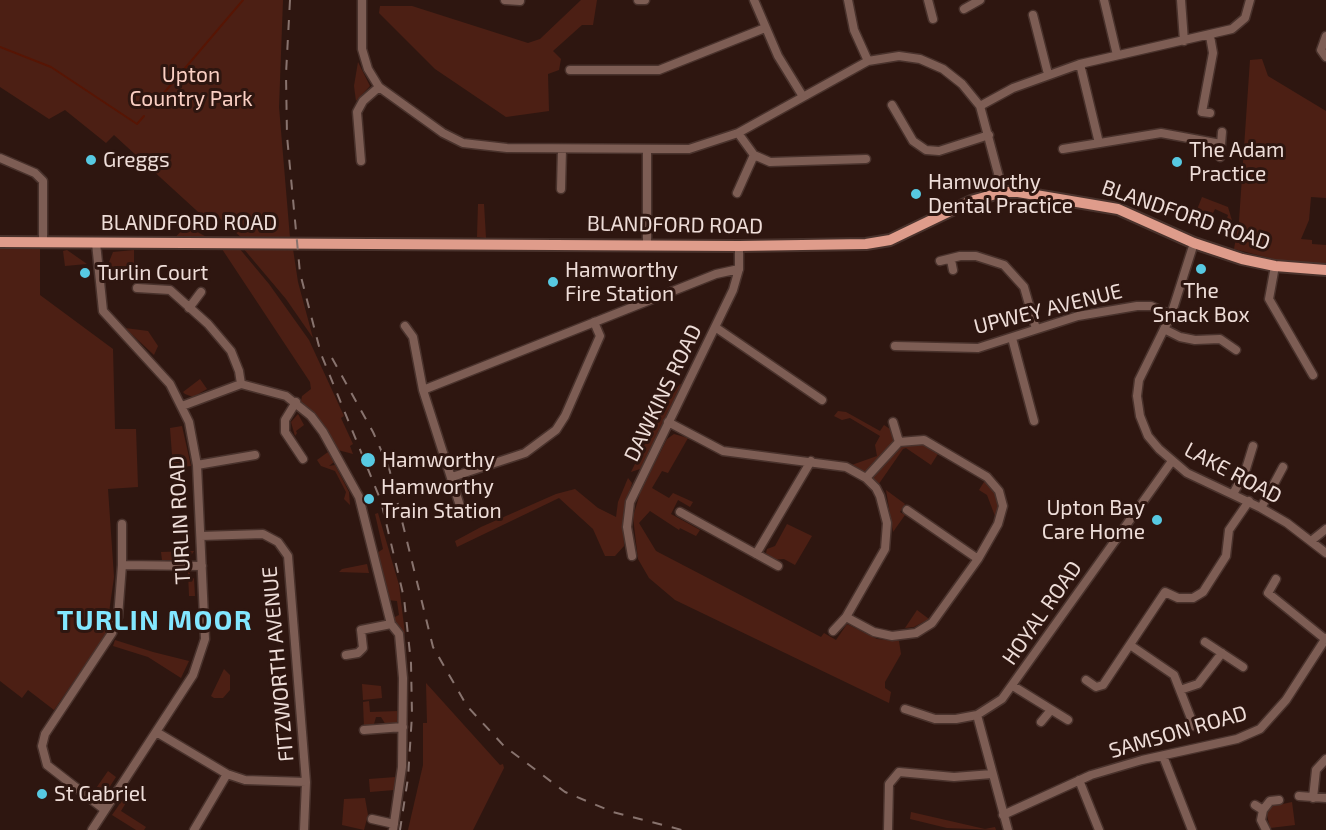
<!DOCTYPE html>
<style>
body{margin:0}
canvas{display:block;background:#2e1610}
</style>
<canvas width="1326" height="830"></canvas>
<script>
const c = document.querySelector('canvas').getContext('2d');
c.lineJoin = 'round';
function fillPath(path, color) {
  c.fillStyle = color;
  c.fill(path, 'evenodd');
}
function toPath(rows) {
  const path = new Path2D();
  for (const r of rows) {
    path.moveTo(r[0], r[1]);
    for (let i = 2; i < r.length; i += 2) path.lineTo(r[i], r[i + 1]);
  }
  return path;
}
function strokePath(path, color, width, dash) {
  c.strokeStyle = color;
  c.lineWidth = width;
  c.lineCap = dash ? 'butt' : 'round';
  c.setLineDash(dash || []);
  c.stroke(path);
}
function drawText(font, color, halo, rows, align = 'center') {
  c.font = font + ' "Exo 2",sans-serif';
  c.lineWidth = 6;
  c.setLineDash([]);
  c.textBaseline = 'middle';
  c.strokeStyle = halo;
  c.fillStyle = color;
  for (const [text, x, y, turn = 0] of rows) {
    c.save();
    c.translate(x, y);
    c.rotate((+turn || 0) * Math.PI / 180);
    c.textAlign = isNaN(turn) ? turn : align;
    if (halo) c.strokeText(text, 0, 0);
    c.fillText(text, 0, 0);
    c.restore();
  }
}
fillPath(toPath([
 [0,0,283,0,279,107,290,238,243,239,215,214,208,221,114,135,106,143,65,110,49,119,0,87],
 [581,0,597,0,593,25,582,25,553,51,561,59,559,70,548,74,549,111,506,117,435,69,379,13,380,6,412,6,528,43,540,39],
 [1262,59,1268,76,1326,111,1326,198,1311,197,1309,220,1301,239,1312,240,1312,244,1326,245,1326,264,1277,260,1234,249,1239,221,1250,60],
 [358,62,370,86,356,101,354,86],
 [1202,197,1228,207,1233,224,1226,221,1228,215,1215,209,1213,213,1206,211,1202,220,1194,217],
 [478,204,484,204,486,238,477,237],
 [186,226,216,242,171,242],
 [0,247,40,247,40,295,113,349,115,429,136,429,138,487,108,489,114,577,106,634,54,710,28,690,22,698,0,681],
 [239,248,269,284,309,340,344,416,341,418,353,444,350,446,353,454,338,450,315,416,301,401,302,396,311,389,310,382,222,249],
 [243,248,293,249,298,282,313,338,286,299],
 [67,250,87,264,65,266,63,251],
 [134,250,134,269,131,266,107,267,113,252],
 [125,328,148,331,158,346,154,355],
 [200,379,207,389,193,397,185,394,183,392],
 [680,384,683,386,640,469,631,472,667,399],
 [838,411,846,412,880,431,884,425,896,433,899,442,924,440,941,449,931,465,906,448,903,449,876,488,846,467,877,456,875,445,880,436,850,418,842,420,834,416],
 [298,414,304,425,296,431,297,433,295,436,291,422],
 [182,426,191,466,173,468,170,428],
 [674,434,688,438,668,473,662,471,652,488,669,498,673,493,693,502,690,507,678,500,671,514,700,530,696,536,680,528,679,530,650,511,639,523,656,551,821,637,824,633,836,640,847,624,877,639,899,641,901,654,885,682,885,688,891,692,889,703,675,600,649,578,638,559,633,517,640,493,667,439],
 [328,452,334,462,329,466,335,465,349,492,350,505,344,499,346,492,335,471,321,466,317,460],
 [987,477,1003,506,998,524,987,495,979,490],
 [628,478,632,483,623,514,624,546,615,556,605,556,593,529,559,498,457,547,455,541,481,527,556,494,575,489,598,508,616,517,618,502],
 [886,490,905,504,900,512,905,515,893,532],
 [378,513,399,585,405,634,395,622,395,617,399,615,397,601,388,600,377,553,383,549,375,514],
 [787,524,812,536,795,565,784,559,771,560,766,553,767,549,775,546],
 [194,551,188,560,162,560,161,552],
 [367,564,369,573,339,572,342,569],
 [188,571,194,579,195,596,189,596],
 [917,610,929,619,914,627,905,628],
 [115,640,153,652,189,661,181,678,148,657,113,646],
 [224,669,230,675,230,690,223,698,214,698,211,696],
 [426,683,500,765,503,764,504,768,473,830,408,830,423,765,423,723,427,723],
 [362,684,381,686,382,698,363,700],
 [398,698,400,698,401,722,386,725,381,717,376,717,374,724,364,727,363,702,369,701,370,712,399,711],
 [108,771,116,777,105,794,96,797,92,794],
 [396,777,394,790,370,792,369,779],
 [130,789,133,791,121,811,146,827,144,830,136,830,112,815],
 [365,798,368,815,364,830,342,825,344,799],
 [1292,802,1295,825,1270,828,1267,815,1269,807],
 [911,812,985,829,995,827,996,830,947,828,910,819]
]), '#4c1f14');
strokePath(toPath([
 [0,47,51,67,137,124,144,116],
 [152,107,243,0]
]), '#571504', 2);
const minor = toPath([
 [362,0,362,49,368,69,379,87,443,133,463,143,507,148,689,149,738,133,868,61,899,56,920,59,943,69,962,84,980,106,1003,192],
 [505,0,520,1],
 [638,0,645,0],
 [754,0,778,56,802,95],
 [848,0,854,30,868,61],
 [928,0,933,19],
 [1104,0,1117,55],
 [1181,0,1184,41],
 [964,9,980,0],
 [1033,15,1048,74],
 [1210,36,1213,53,1202,112,1210,113],
 [1326,36,1321,50,1326,57],
 [1080,64,1099,143],
 [570,70,659,70,765,28],
 [892,105,913,141,926,150,939,151,989,135],
 [980,106,1013,88,1080,64,1232,29,1245,18,1250,0],
 [738,133,754,155],
 [1063,149,1161,133,1221,144],
 [1220,157,1222,132],
 [0,158,35,173,43,181,43,242],
 [361,161,357,112,363,101,379,87],
 [561,189,562,149],
 [737,193,754,155,770,162,866,159],
 [1194,243,1171,315,1139,380,1137,396,1140,416,1148,436,1159,449,1187,473,1261,508,1287,523,1326,553],
 [647,244,647,149],
 [951,260,953,270],
 [940,261,960,256,976,256,1004,265,1024,287,1036,329],
 [1275,266,1269,299,1313,375],
 [137,288,170,290,208,324,231,351,239,371,241,384],
 [189,308,201,292],
 [405,326,413,337,423,390,461,509],
 [715,327,822,400],
 [1164,329,1180,337,1195,340,1220,339,1236,350],
 [1012,338,1034,421],
 [895,346,978,348,1078,316,1137,306,1151,306,1171,315],
 [423,390,716,274,739,269],
 [296,402,285,420,285,432,303,459],
 [182,406,241,384,286,396,311,416,323,432,359,497,391,624,399,634,403,678,402,767,393,830],
 [668,422,723,451,846,467,866,478,876,488,880,496,887,523,885,549,846,617,833,631],
 [893,422,899,442],
 [197,465,255,455],
 [452,477,525,453,556,430,565,416,600,336,594,322],
 [1233,494,1245,472,1253,446],
 [1261,508,1283,467],
 [907,510,978,559],
 [680,512,778,566],
 [201,536,263,534,278,542,288,556,306,782,304,830],
 [1311,541,1326,529],
 [756,554,811,461],
 [632,556,627,527,630,502,733,290,739,269,739,246],
 [122,565,202,566],
 [1276,579,1268,593,1325,639],
 [846,617,874,632,892,636,916,633,932,623,978,559,998,524,1003,506,999,491,987,477,924,440,899,442,866,478],
 [1205,642,1243,667],
 [1130,645,1174,675,1194,726],
 [346,655,358,653,363,648,361,630,391,624],
 [1086,680,1096,687,1103,685,1165,592,1178,598,1193,598,1203,592,1226,556,1229,530,1249,501],
 [1013,686,1068,720],
 [1180,690,1198,684,1222,653],
 [905,709,935,719,956,719,977,715,1002,699,1172,461],
 [977,715,1008,830],
 [1041,722,1051,710],
 [364,730,403,727],
 [158,733,227,774,245,780,306,782],
 [1163,756,1192,830],
 [1079,780,1099,830],
 [1299,796,1326,798],
 [1313,798,1316,770,1326,759],
 [1255,805,1263,810],
 [105,810,47,765,42,746,45,734,112,633,118,617,122,565,122,524],
 [1003,815,1091,775,1142,760,1237,739,1260,729,1286,700,1326,638],
 [372,819,394,824],
 [92,830,193,675,205,639,197,465,189,422,170,384,103,311,96,243],
 [194,830,227,774],
 [888,830,889,784,899,772,954,777,992,774],
 [1266,830,1261,820,1263,810,1270,801,1279,800]
]);
const major = toPath([
 [0,242,739,246,866,244,890,240,971,201,1003,192,1018,192,1118,209,1194,243,1242,259,1275,266,1326,270]
]);
strokePath(minor, '#49322c', 11);
strokePath(major, '#49322c', 14);
strokePath(minor, '#7d5d54', 8);
strokePath(major, '#df9c8b', 10);
strokePath(toPath([
 [290,0,286,74,287,136,300,273,321,354,381,501,404,598,411,663,412,715,408,778,400,830],
 [332,358,373,432,389,468,433,647,467,706,504,746,565,792,613,812,682,830]
]), '#88736e', 2, [10, 10]);
for (const [x, y, r, color] of [
 [91,160,6,"#57c9e2"],
 [1177,162,6,"#57c9e2"],
 [916,194,6,"#57c9e2"],
 [1201,269,6,"#57c9e2"],
 [85,273,6,"#57c9e2"],
 [553,282,6,"#57c9e2"],
 [368,460,8,"#57c9e2"],
 [369,499,6,"#57c9e2"],
 [1157,520,6,"#57c9e2"],
 [42,794,6,"#57c9e2"]
]) {
  const dot = new Path2D();
  dot.arc(x, y, r, 0, 2 * Math.PI);
  c.fillStyle = color;
  c.fill(dot);
  strokePath(dot, '#2e1610', 2);
}
drawText('21px', '#facfc3', '#2e1610', [
 ["Upton",191,75],
 ["Country Park",191,99]
]);
drawText('21px', '#eeddd8', '#2e1610', [
 ["The Adam",1189,150],
 ["Practice",1189,174],
 ["Greggs",103,160],
 ["Hamworthy",928,182],
 ["Dental Practice",928,206],
 ["Hamworthy",565,270],
 ["Fire Station",565,294],
 ["Turlin Court",97,273],
 ["The",1201,291,"center"],
 ["Snack Box",1201,315,"center"],
 ["Hamworthy",382,460],
 ["Hamworthy",381,487],
 ["Train Station",381,511],
 ["Upton Bay",1145,508,"right"],
 ["Care Home",1145,532,"right"],
 ["St Gabriel",54,794]
], 'left');
drawText('21px', '#eeddd8', '#2e1610', [
 ["BLANDFORD ROAD",1186,215,19],
 ["BLANDFORD ROAD",189,223],
 ["BLANDFORD ROAD",675,225,1],
 ["UPWEY AVENUE",1048,309,-14],
 ["DAWKINS ROAD",663,393,-64],
 ["LAKE ROAD",1233,473,28],
 ["TURLIN ROAD",180,520,-93],
 ["HOYAL ROAD",1042,613,-55],
 ["FITZWORTH AVENUE",278,664,-95],
 ["SAMSON ROAD",1178,732,-16]
]);
c.letterSpacing = '1.5px';
drawText('bold 27px', '#82e7ff', '#2e1610', [
 ["TURLIN MOOR",155,621]
]);
c.letterSpacing = '0px';
</script>
